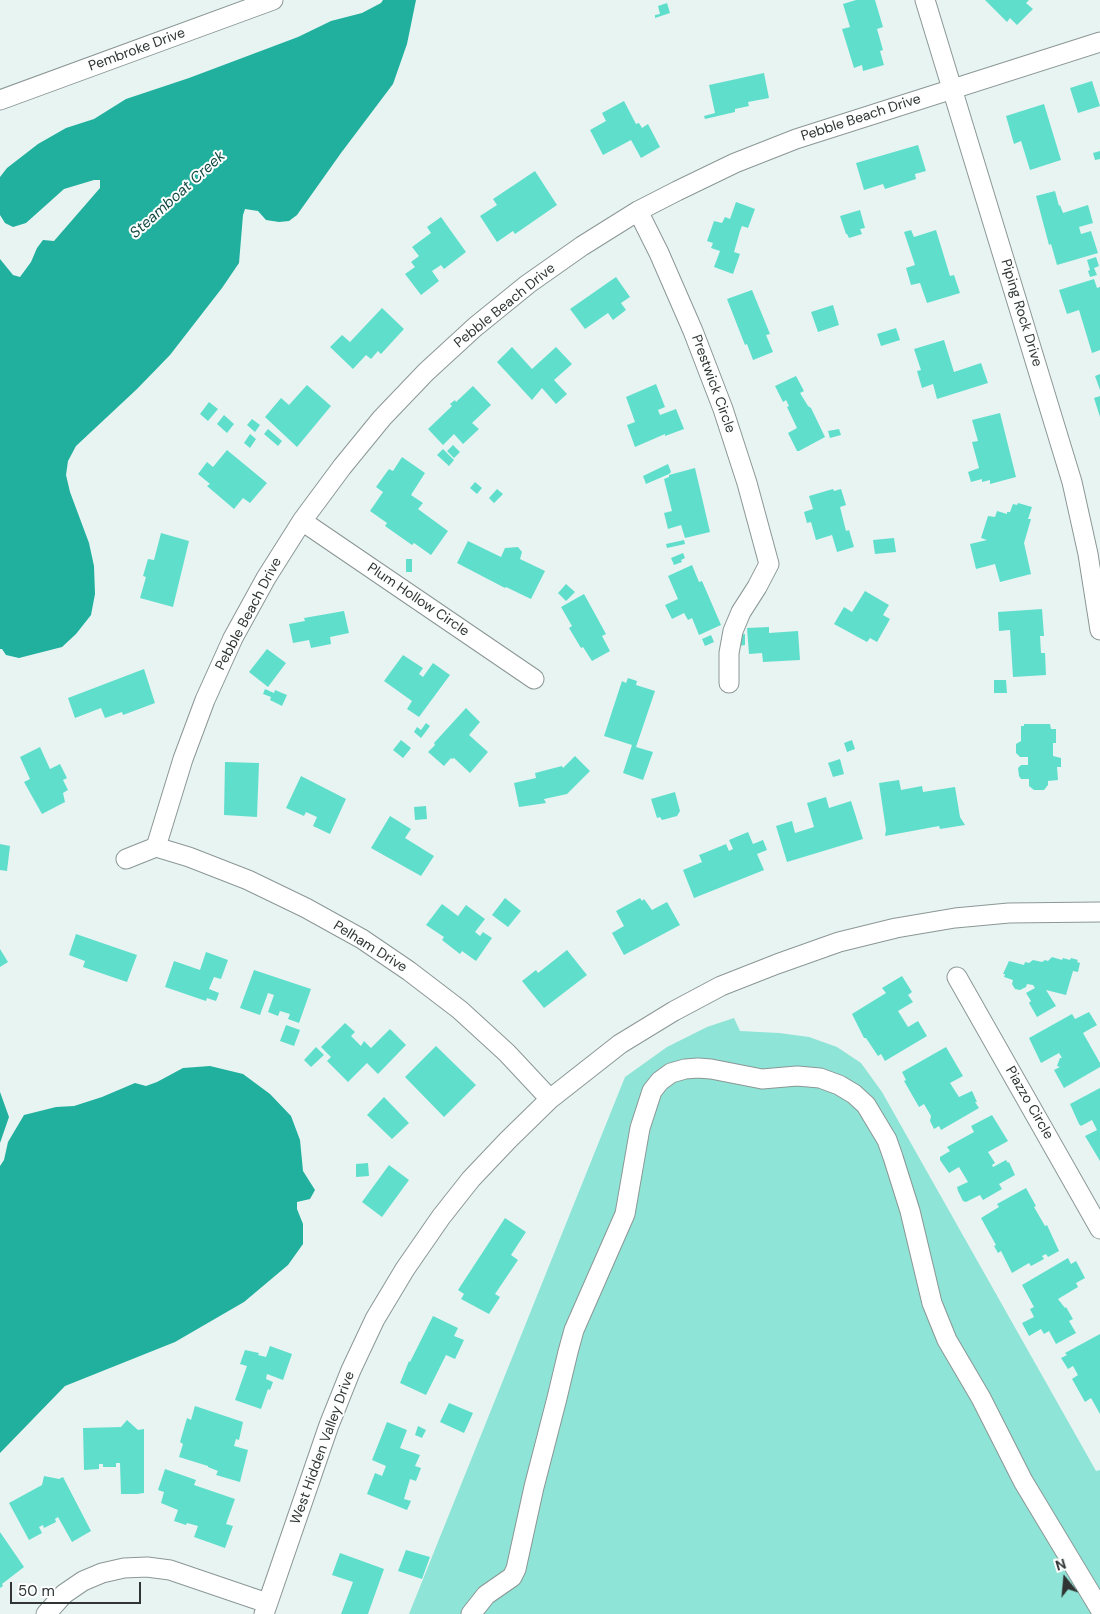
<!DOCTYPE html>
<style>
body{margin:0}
#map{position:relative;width:1100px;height:1614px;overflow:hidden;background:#e7f4f2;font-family:"DM Sans",sans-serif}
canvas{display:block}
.north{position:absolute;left:1040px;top:1554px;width:50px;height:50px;-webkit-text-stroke:4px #fcfffe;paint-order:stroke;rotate:343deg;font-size:14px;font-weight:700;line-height:20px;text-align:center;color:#303534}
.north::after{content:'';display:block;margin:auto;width:18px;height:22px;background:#303534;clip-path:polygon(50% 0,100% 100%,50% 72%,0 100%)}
.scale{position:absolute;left:10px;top:1582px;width:131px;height:22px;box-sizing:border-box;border:2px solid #303534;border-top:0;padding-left:6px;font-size:15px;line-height:18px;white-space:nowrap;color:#303534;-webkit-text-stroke:4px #fcfffe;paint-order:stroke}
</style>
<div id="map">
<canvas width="1100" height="1614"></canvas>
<div class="north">N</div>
<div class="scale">50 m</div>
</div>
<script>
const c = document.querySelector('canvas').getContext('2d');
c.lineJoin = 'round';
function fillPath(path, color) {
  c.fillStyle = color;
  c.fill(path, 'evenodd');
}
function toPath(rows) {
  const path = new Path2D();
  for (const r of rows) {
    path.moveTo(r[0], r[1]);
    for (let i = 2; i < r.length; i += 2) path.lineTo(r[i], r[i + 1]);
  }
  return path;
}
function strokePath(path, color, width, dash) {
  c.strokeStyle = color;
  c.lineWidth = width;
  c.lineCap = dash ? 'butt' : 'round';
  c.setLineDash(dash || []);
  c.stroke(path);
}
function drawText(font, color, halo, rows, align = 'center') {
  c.font = font + ' "DM Sans",sans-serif';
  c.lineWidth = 4;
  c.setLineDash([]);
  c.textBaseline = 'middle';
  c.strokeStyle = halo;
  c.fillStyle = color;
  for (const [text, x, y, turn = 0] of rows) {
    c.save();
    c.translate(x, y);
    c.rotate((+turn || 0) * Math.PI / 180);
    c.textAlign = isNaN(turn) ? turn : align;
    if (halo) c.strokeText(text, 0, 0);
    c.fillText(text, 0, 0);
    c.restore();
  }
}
fillPath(toPath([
 [734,1018,740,1031,779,1033,809,1037,837,1047,861,1063,882,1092,1096,1471,1100,1470,1100,1614,409,1614,625,1077,667,1047,707,1027]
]), '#8ee4d6');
fillPath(toPath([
 [383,0,416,0,407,44,393,84,341,153,297,215,289,221,279,222,266,220,258,211,245,209,243,215,239,263,222,288,170,355,137,389,76,446,68,461,66,475,70,492,89,543,94,566,95,594,91,615,76,634,62,647,19,658,6,655,2,649,0,649,0,259,13,275,20,277,31,262,37,248,43,240,54,241,100,188,100,180,94,180,64,189,26,223,13,227,5,223,0,215,0,177,7,168,38,144,66,128,94,119,126,99,189,78,298,37,331,21,362,13,381,3],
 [210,1066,243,1074,270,1094,291,1116,300,1140,303,1171,315,1190,310,1199,297,1202,297,1209,303,1224,303,1244,288,1265,244,1302,175,1342,65,1386,0,1453,0,1166,4,1160,8,1142,24,1115,56,1107,74,1106,102,1097,135,1083,146,1086,157,1082,183,1068],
 [0,1092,9,1117,0,1143]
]), '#21af9e');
fillPath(toPath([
 [856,0,875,0,883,27,877,29,883,50,880,51,884,65,863,71,862,65,854,68,842,29,850,27,843,4],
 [985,0,1029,0,1026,3,1033,9,1017,25,1010,18,1007,22],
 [667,3,670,13,655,18,655,15,660,14,658,6],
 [764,73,769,98,748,102,749,106,735,109,735,112,705,119,704,116,715,113,709,85],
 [1092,81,1100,106,1078,113,1070,88],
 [624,101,636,124,639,123,642,128,648,124,660,147,641,158,631,140,603,155,590,130,606,121,602,113],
 [1044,104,1061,160,1030,170,1021,141,1014,144,1006,116],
 [918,145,926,171,915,174,916,179,885,189,883,184,864,190,856,163],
 [1100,151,1100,159,1095,160,1093,153],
 [535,171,557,205,515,234,513,231,497,242,480,216,497,205,493,199],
 [1055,191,1059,206,1060,205,1063,213,1088,205,1093,223,1079,227,1081,234,1091,231,1098,253,1057,265,1051,244,1049,245,1036,196],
 [736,202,755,209,748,228,742,226,740,231,734,252,740,254,733,274,714,267,720,251,711,248,713,243,707,241,714,221,722,223,725,217,730,219],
 [860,210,865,228,860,229,862,234,849,238,847,234,846,234,840,216],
 [441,217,466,252,444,269,441,265,432,271,439,281,421,295,405,274,415,267,411,262,419,256,412,247,431,233,427,227],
 [911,230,914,237,936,230,950,276,954,275,960,293,927,303,920,283,911,285,906,268,915,265,904,232],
 [1096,257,1099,266,1094,268,1097,275,1090,277,1088,271,1090,270,1087,260],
 [616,277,630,297,621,303,626,310,613,320,608,313,585,329,570,309],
 [1094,279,1097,288,1100,287,1100,350,1092,353,1079,310,1067,314,1059,290],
 [752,290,770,334,766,335,773,352,753,360,747,344,745,345,727,299],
 [833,305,839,325,818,332,811,312],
 [382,308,404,329,381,354,378,351,371,359,366,355,353,369,330,347,342,335,350,342],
 [896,328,900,340,881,346,877,334],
 [944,340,954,372,981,363,988,383,937,399,933,384,922,388,917,371,921,370,914,349],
 [512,347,532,369,556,347,572,364,554,380,567,394,556,404,542,388,532,400,497,362],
 [1100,374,1100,390,1095,376],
 [796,376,804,391,800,393,808,406,811,408,825,437,799,451,797,451,788,433,797,428,787,407,789,406,786,400,783,402,775,386],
 [656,384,665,407,658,410,660,415,676,409,684,429,665,436,665,434,635,447,627,425,635,422,626,397],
 [307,385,331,406,297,447,265,417,281,398,289,405],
 [473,386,491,405,472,423,479,429,463,444,454,434,443,445,428,429,452,406,450,404,455,400,456,402],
 [1100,396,1100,417,1094,398],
 [209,402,218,409,208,421,200,414],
 [1000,413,1016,477,990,484,990,480,982,482,982,479,971,482,968,472,979,468,972,442,978,441,972,420],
 [224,415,234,424,227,433,217,424],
 [252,419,260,425,255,432,247,425],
 [268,429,282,441,278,446,264,434],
 [839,429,841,435,830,438,828,431],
 [250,434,256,439,250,448,244,443],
 [453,445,460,452,454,458,447,451],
 [443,449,454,460,449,466,437,455],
 [227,450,267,483,250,503,243,498,234,509,207,486,210,484,198,474,207,462,213,467],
 [402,457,425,473,411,495,423,503,418,509,448,531,431,555,414,543,412,545,385,526,387,523,370,511,383,492,376,487,389,469,393,471],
 [668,464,671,472,669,474,646,484,643,476],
 [695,468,710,532,685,538,681,525,668,529,664,513,672,511,664,479,669,477,669,475],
 [475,482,482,488,477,494,470,488],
 [497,489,503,494,494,503,489,498],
 [833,489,834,491,841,489,846,505,840,507,846,531,849,530,854,547,837,552,832,535,816,540,811,522,807,523,804,512,813,509,809,496],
 [1018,503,1032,507,1028,519,1031,519,1024,543,1031,574,1000,582,995,564,976,569,970,544,987,540,981,538,988,516,995,517,997,511,1007,514,1007,512,1010,512,1013,504,1017,505],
 [161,533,189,541,173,607,140,598,146,577,143,576,148,559,154,560],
 [894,538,896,552,875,554,873,540],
 [684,540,685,544,667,548,666,544],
 [468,541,501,557,505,548,518,547,522,552,520,559,545,571,531,599,506,587,505,588,457,563],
 [683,553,685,558,681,560,682,562,674,565,671,558],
 [406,559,412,559,412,572,406,572],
 [692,565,699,582,702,581,721,625,699,635,692,618,688,620,684,613,672,619,665,605,678,599,668,576],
 [566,584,575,592,566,601,558,593],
 [865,591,889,605,883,615,890,619,877,642,870,638,867,642,834,624,844,607,852,612],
 [584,594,606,634,602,636,610,651,592,661,583,647,581,648,569,628,572,626,561,607],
 [1042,609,1044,636,1040,636,1041,653,1045,653,1046,675,1013,677,1010,630,999,631,998,612],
 [344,611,349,633,330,637,331,644,311,648,309,640,293,643,289,624,305,621,304,618],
 [769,627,769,633,798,631,800,660,763,662,762,653,749,654,747,628],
 [745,634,745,645,739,646,738,635],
 [711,635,714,642,705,646,702,639],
 [267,649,286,663,268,687,249,672],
 [403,655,423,668,419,674,423,677,433,663,450,675,419,717,407,709,412,701,384,681],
 [144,669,155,703,123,715,122,712,105,718,101,708,75,718,68,698],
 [628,678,637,681,636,685,655,691,636,747,653,752,643,780,623,773,632,745,604,736,622,681,626,683],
 [994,680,1006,680,1007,693,994,693],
 [265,689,274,693,275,690,287,695,282,706,270,700,271,697,263,694],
 [466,708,480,722,469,735,488,752,470,773,454,758,452,759,451,758,444,766,428,752,435,745,434,743],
 [426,723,430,726,421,738,414,732,417,727,421,730],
 [1024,724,1050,724,1051,729,1056,729,1056,743,1053,743,1053,756,1061,758,1061,767,1057,767,1058,780,1048,781,1048,785,1044,790,1034,790,1029,786,1029,779,1021,779,1019,776,1018,768,1021,765,1028,765,1028,757,1020,757,1016,753,1016,744,1021,741,1021,726,1024,726],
 [401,740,411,748,403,758,393,750],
 [852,740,855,749,847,752,844,743],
 [40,747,50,769,60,764,67,778,63,780,68,790,63,793,65,802,42,814,24,782,30,779,20,757],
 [575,756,590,771,567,794,544,799,546,803,519,807,514,783,536,778,535,773,562,766,563,768],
 [840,759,844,774,833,777,828,763],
 [225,762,259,763,257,817,224,815],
 [301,776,346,799,330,834,313,826,317,817,306,812,304,816,286,808],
 [899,780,901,790,922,786,923,792,955,787,960,817,965,825,940,829,939,826,885,836,886,830,879,783],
 [675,792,680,811,677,816,662,820,660,817,657,818,651,799],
 [826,797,829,808,851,801,863,839,787,862,776,826,792,821,795,833,814,827,807,803],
 [426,806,427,819,415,820,414,807],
 [390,816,411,829,405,838,434,856,421,876,371,848],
 [748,832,753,844,763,840,767,850,757,854,764,870,694,898,683,870,702,862,699,855,714,849,726,844,729,851,733,849,729,840],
 [0,844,10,846,7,871,0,870],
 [505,898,521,911,508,927,492,915],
 [640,898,642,901,644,899,652,910,667,902,680,925,624,955,612,933,624,926,616,911],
 [442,904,458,916,466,905,485,919,475,932,480,936,483,932,492,938,476,961,462,951,460,954,442,940,444,937,426,925],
 [76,934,137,955,127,982,83,967,85,961,69,955],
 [0,949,8,962,0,967],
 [567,950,587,975,544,1008,522,981,536,970,538,973],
 [206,952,228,960,221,979,214,977,209,989,219,993,216,1001,207,998,206,1001,165,987,174,961,200,970],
 [1052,957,1062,960,1063,958,1070,960,1071,958,1078,960,1077,962,1080,963,1078,972,1073,971,1066,995,1046,990,1056,1006,1037,1017,1029,1003,1031,1001,1026,993,1035,988,1033,985,1027,984,1026,987,1020,990,1015,989,1012,984,1013,980,1004,977,1005,974,1003,974,1009,961,1024,965,1025,962,1029,963,1033,960,1042,962,1045,960,1048,961],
 [254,970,311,989,299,1023,288,1019,290,1014,280,1011,278,1016,268,1012,274,995,268,993,260,1015,240,1008],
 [902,976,912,992,908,995,913,1002,898,1011,908,1027,918,1021,927,1036,885,1061,881,1054,878,1056,866,1038,864,1038,852,1014,886,993,882,988],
 [1089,1012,1097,1025,1083,1033,1100,1063,1100,1067,1064,1088,1054,1070,1060,1067,1057,1066,1060,1058,1062,1058,1059,1053,1041,1063,1029,1038,1072,1014,1075,1019],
 [345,1023,355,1032,351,1036,361,1046,364,1041,371,1048,390,1029,406,1045,378,1074,367,1063,348,1082,327,1061,331,1057,321,1047],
 [286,1025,300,1030,294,1046,280,1041],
 [436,1046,476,1085,444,1117,405,1077],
 [316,1047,324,1055,311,1067,304,1060],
 [946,1047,963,1076,950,1083,959,1097,972,1091,977,1102,975,1102,979,1108,941,1130,939,1126,934,1129,930,1121,931,1116,924,1104,919,1107,904,1081,906,1080,902,1072],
 [1100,1088,1100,1161,1085,1136,1097,1130,1092,1120,1081,1126,1079,1124,1070,1104],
 [384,1097,409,1123,392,1139,367,1115],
 [992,1115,1008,1141,988,1152,995,1163,992,1165,993,1167,1006,1160,1008,1163,1009,1162,1015,1175,999,1184,1002,1189,983,1200,980,1195,966,1202,963,1201,958,1191,957,1187,968,1182,959,1167,949,1173,940,1160,940,1157,950,1151,947,1147,974,1132,971,1126],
 [368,1163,369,1176,356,1177,356,1164],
 [389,1165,409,1180,382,1217,362,1202],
 [1026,1188,1036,1206,1034,1207,1045,1226,1047,1225,1059,1251,1048,1257,1046,1254,1042,1256,1044,1259,1031,1266,1029,1263,1012,1273,1001,1251,998,1253,994,1246,996,1245,981,1218,999,1207,997,1204],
 [505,1218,526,1232,511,1255,518,1260,495,1294,500,1297,489,1314,461,1299,464,1294,458,1290],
 [1068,1258,1071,1264,1076,1261,1085,1278,1076,1283,1078,1287,1058,1299,1065,1308,1066,1307,1073,1319,1069,1321,1076,1333,1056,1344,1049,1331,1044,1334,1041,1329,1029,1336,1022,1323,1034,1317,1030,1309,1034,1307,1022,1285],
 [433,1316,458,1328,454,1336,464,1340,455,1359,446,1355,426,1395,400,1383,409,1361,410,1362],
 [1100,1334,1100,1414,1091,1398,1085,1402,1072,1379,1078,1375,1073,1366,1068,1369,1061,1358,1067,1355,1065,1353],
 [270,1346,292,1354,283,1380,267,1374,266,1379,273,1382,270,1390,268,1389,261,1409,235,1400,247,1366,240,1364,245,1350,259,1353,258,1355,266,1357],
 [449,1403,473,1413,464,1433,440,1422],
 [195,1406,243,1422,239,1440,236,1439,234,1446,248,1450,240,1482,216,1475,218,1471,208,1467,208,1466,179,1457,183,1444,180,1442,187,1418,191,1420],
 [127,1420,138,1430,144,1429,144,1493,137,1494,121,1494,120,1463,116,1463,116,1467,103,1467,103,1464,99,1464,99,1469,84,1470,83,1428,121,1427],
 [387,1422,407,1430,400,1448,420,1455,415,1466,421,1468,416,1481,410,1479,404,1499,411,1501,407,1510,367,1494,375,1473,382,1476,386,1466,372,1460],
 [418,1426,426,1430,422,1438,415,1435],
 [165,1469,196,1480,194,1485,235,1499,226,1524,233,1526,225,1548,194,1537,198,1526,187,1523,186,1525,174,1521,178,1510,161,1503,164,1492,158,1490],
 [44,1476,59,1479,63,1477,91,1531,72,1542,58,1517,55,1519,56,1522,44,1528,43,1525,39,1527,42,1533,29,1540,9,1503,42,1485],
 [0,1532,24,1567,2,1584,3,1586,0,1588],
 [406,1550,430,1557,422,1579,398,1571],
 [340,1553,384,1569,368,1614,341,1614,353,1582,332,1575]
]), '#60decc');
const minor = toPath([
 [925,0,1072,482,1088,554,1100,630],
 [0,100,273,0],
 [638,211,659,253,693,331,723,409,747,483,769,564,757,587,741,612,733,631,729,653,729,683],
 [302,521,534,679],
 [156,847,183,759,205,700,233,638,266,578,302,521,342,467,382,418,426,372,475,327,528,284,582,246,638,211,677,191,735,163,796,139,1100,42],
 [156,847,189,857,248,880,306,908,362,939,409,971,460,1010,507,1053,550,1099],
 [126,859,156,847],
 [957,977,1100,1229],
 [46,1614,64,1594,83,1581,102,1573,124,1568,147,1567,170,1570,267,1603],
 [264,1614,329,1425,351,1370,375,1319,405,1269,441,1217,471,1179,508,1140,550,1099,620,1044,674,1011,721,986,777,964,839,942,896,928,955,918,1009,913,1100,912],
 [471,1614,486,1595,512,1577,516,1569,534,1487,557,1398,568,1352,574,1330,625,1214,640,1128,652,1091,660,1081,671,1073,685,1069,698,1068,711,1069,762,1079,797,1076,820,1078,839,1085,854,1094,866,1105,887,1140,893,1157,910,1211,932,1303,947,1340,981,1398,1023,1481,1100,1609]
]);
strokePath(minor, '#8b9795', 21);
strokePath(minor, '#fff', 19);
drawText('14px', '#303534', '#fcfffe', [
 ["Pembroke Drive",137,50,-20],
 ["Pebble Beach Drive",861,118,-18],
 ["Pebble Beach Drive",505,306,-39],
 ["Piping Rock Drive",1021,313,73],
 ["Prestwick Circle",713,384,70],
 ["Plum Hollow Circle",418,600,34],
 ["Pebble Beach Drive",249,614,-62],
 ["Pelham Drive",370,947,32],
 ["Piazzo Circle",1029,1103,60],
 ["West Hidden Valley Drive",323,1448,-70]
]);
drawText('italic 15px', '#134b44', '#fcfffe', [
 ["Steamboat Creek",178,195,-42]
]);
</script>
